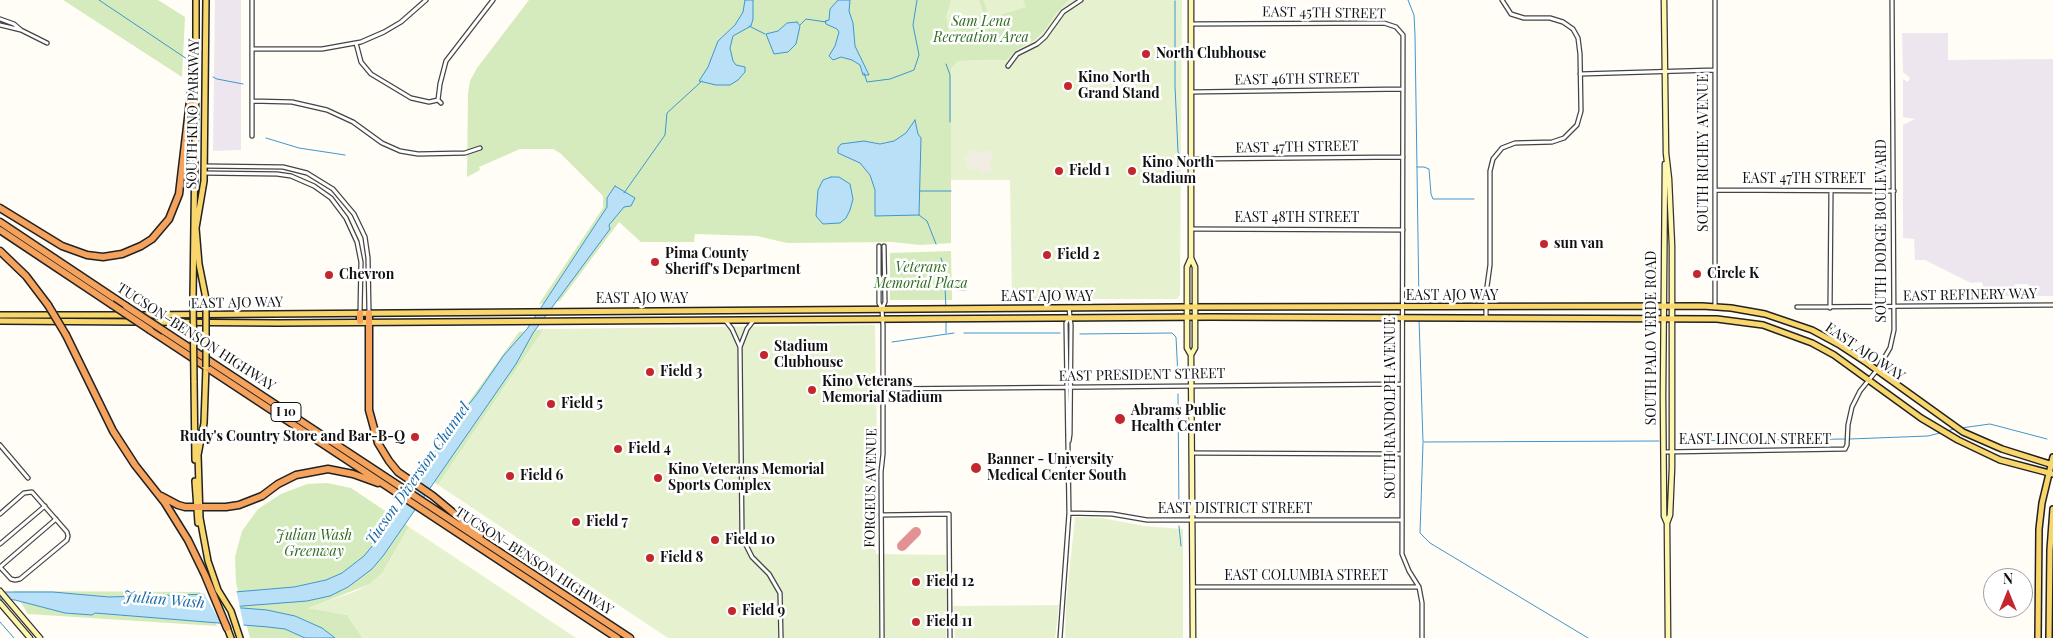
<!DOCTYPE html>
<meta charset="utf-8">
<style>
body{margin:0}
#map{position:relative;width:2053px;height:638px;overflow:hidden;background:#fffdf5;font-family:"Playfair Display",serif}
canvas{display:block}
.north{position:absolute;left:1983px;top:568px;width:50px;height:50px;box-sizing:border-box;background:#fff;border:1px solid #a0a0a0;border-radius:50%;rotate:0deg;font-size:14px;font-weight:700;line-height:20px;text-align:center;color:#111}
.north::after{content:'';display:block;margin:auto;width:18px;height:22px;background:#c4262e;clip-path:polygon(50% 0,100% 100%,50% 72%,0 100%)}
</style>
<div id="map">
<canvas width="2053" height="638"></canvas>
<div class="north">N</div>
</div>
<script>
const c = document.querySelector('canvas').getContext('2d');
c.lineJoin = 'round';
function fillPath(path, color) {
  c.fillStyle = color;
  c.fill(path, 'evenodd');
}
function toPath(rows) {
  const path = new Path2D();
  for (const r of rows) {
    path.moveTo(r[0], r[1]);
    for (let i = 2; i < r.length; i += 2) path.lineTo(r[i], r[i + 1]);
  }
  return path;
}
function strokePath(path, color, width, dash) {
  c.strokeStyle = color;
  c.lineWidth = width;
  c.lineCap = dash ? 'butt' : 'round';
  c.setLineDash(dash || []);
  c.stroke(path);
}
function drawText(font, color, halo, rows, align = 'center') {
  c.font = font + ' "Playfair Display",serif';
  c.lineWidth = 5;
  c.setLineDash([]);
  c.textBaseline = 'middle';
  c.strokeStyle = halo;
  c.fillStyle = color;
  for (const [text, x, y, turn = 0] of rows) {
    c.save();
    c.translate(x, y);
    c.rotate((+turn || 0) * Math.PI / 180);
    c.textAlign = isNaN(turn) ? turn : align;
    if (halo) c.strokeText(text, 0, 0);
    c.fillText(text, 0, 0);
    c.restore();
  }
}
fillPath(toPath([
 [215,0,241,0,241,150,213,151],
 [1902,33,1948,33,1948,60,2053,59,2053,296,2028,296,2028,284,2015,284,2016,296,1983,296,1983,284,1981,282,1971,283,1925,260,1915,260,1914,239,1903,238,1903,125,1915,119,1903,117,1903,79,1908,82,1910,78,1903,72]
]), '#eee6ef');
fillPath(toPath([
 [63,0,158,0,185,17,182,77],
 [529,0,1069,0,1056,14,1045,30,1035,40,1015,51,1007,60,958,61,951,69,951,243,920,245,892,242,787,243,757,236,695,234,694,242,641,242,619,222,560,301,539,304,603,208,603,196,560,153,553,149,520,149,479,167,480,170,467,177,468,93,470,81,477,68],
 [951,251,952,300,890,300,890,253],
 [544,329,438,485,419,471,519,332],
 [327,483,351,488,409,527,383,572,370,584,309,608,347,615,363,638,250,638,236,583,235,557,242,531,258,509,281,494,307,484],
 [14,591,200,592,217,626,28,614]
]), '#d5ebbd');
fillPath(toPath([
 [951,0,979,0,985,17,983,21,949,32,946,17],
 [983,0,1023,0,1026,7,991,18,989,16],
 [1069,0,1182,0,1180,295,1177,299,1012,299,1010,180,951,180,951,69,958,61,1007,60,1015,51,1035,40,1045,30,1056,14],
 [875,325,877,445,873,471,876,554,946,555,947,606,946,638,668,638,438,485,544,329],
 [1075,517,1102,518,1144,526,1183,529,1183,638,1065,638,1066,605],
 [409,527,576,638,363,638,347,615,307,608,354,592,370,584,383,572],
 [1059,605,1055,638,955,638,953,606]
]), '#e6f2cf');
fillPath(toPath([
 [992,148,993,159,989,161,992,170,982,173,981,170,967,169,965,156,968,156,969,150,983,152,992,150]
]), '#f1ede2');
const water = toPath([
 [745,0,753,0,753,19,751,26,733,36,730,48,733,61,736,65,745,67,745,72,738,80,730,85,716,85,699,81,708,67,718,41,735,25,743,12,745,0],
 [838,0,850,0,849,11,853,23,855,46,869,75,863,75,860,65,852,60,841,57,833,60,829,56,835,46,839,32,837,29,826,24,825,21,829,20,830,9,838,0],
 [797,22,800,26,796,44,788,52,774,54,766,34,778,31,787,23,797,22],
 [915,120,918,134,921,138,919,215,875,216,875,190,870,175,860,163,838,153,838,148,841,144,864,141,880,144,894,141,906,133,915,120],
 [831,177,839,177,850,184,853,199,850,210,846,218,840,223,823,224,816,216,818,190,823,180,831,177],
 [615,186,635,198,631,206,624,207,609,225,610,229,533,333,516,364,383,556,372,569,348,587,330,596,307,601,230,607,267,610,295,616,322,628,335,638,305,638,285,629,268,627,95,613,92,615,65,613,15,600,0,599,0,592,53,592,109,597,211,594,294,587,326,580,342,573,364,556,373,545,372,543,392,519,421,476,439,445,442,446,463,414,462,413,477,394,504,355,527,329,607,207,607,198,615,186]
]);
fillPath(water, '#b9e0f7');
strokePath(water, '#3f96cf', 1);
fillPath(toPath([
 [236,589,244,627,222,625,203,592]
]), '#fffdf5');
strokePath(toPath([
 [99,0,187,59],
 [1408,0,1414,15,1415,35,1419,305],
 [1175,1,1175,86,1178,152,1183,158],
 [800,25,806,19,826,22],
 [749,26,765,34],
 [946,64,950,75,950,122],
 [864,73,867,82,890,79,914,70,919,55,913,25,917,0],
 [213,77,217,79,243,84],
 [266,138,299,148,345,155],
 [1417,167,1424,167,1429,169,1431,194,1433,199,1474,199],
 [920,191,951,191],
 [624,193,665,135,667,113,702,81],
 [919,215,927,221,936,244],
 [941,258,944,268,946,308],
 [946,289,965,290],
 [1419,319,1423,442,1659,441],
 [946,333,946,322],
 [964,333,1060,333],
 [1080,334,1172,333,1176,337,1178,377],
 [892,342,954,333],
 [1178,394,1179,514],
 [1961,428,1990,424,2047,439],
 [1946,431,1955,429],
 [1850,439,1928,436,1940,433],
 [1679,441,1846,439],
 [1423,443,1420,533,1430,543,1588,638],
 [1179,526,1181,546],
 [0,622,14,638]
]), '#3f96cf', 1);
strokePath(toPath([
 [902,546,916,532]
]), '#e29292', 10);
const street = toPath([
 [252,0,252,136],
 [1715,0,1715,306],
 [0,19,14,24,21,30,47,43],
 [1191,24,1384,23,1396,27,1403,35,1402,554,1409,571,1419,587,1422,603,1422,638],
 [0,25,21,30],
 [356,43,361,62,371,74,411,98,429,102,438,100],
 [252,49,322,49,361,42,384,32,401,22,426,0],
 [1008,66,1017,54,1037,44,1045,37,1063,12,1081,0],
 [1580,74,1715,70],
 [1191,92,1403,89],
 [252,101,292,102,327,110,353,122,382,143,400,151,418,154,465,153,480,148],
 [441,103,438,100,440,84,446,61,493,0],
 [1192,159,1403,157],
 [204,166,283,167,307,173,333,189,354,214,365,237,368,258,369,312],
 [204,173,277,174,291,176,314,186,331,198,346,218,357,242,361,262,360,313],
 [1715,190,1894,191],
 [1191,229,1403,230],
 [879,246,879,303,882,309,883,326,883,454,881,472,882,638],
 [1797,307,2053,305],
 [1830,308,1831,191],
 [882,309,885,302,884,246],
 [1486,318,1486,294,1490,265,1490,171,1493,159,1502,148,1515,143,1552,142,1564,138,1577,125,1581,111,1580,54,1578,38,1573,29,1563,22,1550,18,1524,18,1511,14,1502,0],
 [725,320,732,329,740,347,742,532,744,541,752,557,769,574,780,593,781,638],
 [740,347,747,329,754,320],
 [883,389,1402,384],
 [1069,441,1070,434,1071,325,1069,308],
 [0,445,28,478],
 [1845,449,1847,445,1848,425,1852,407,1860,391,1877,370,1890,348,1894,330,1892,0],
 [1664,452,1845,449],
 [1192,453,1402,454],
 [1069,513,1112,514,1147,520,1402,520],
 [0,514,24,493,32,492,67,532,68,536,67,540,20,579,15,580,11,579,0,567,56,519],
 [881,515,949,514,950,638],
 [0,544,45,506],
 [1193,587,1419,587],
 [1060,638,1069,513,1066,323,1069,318]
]);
const secondary = toPath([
 [1191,0,1191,258,1187,267,1187,348,1191,355],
 [1664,0,1666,153,1669,179,1672,246,1672,468,1670,515,1667,523,1668,638],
 [1665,164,1663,396,1664,516,1667,523],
 [1191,258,1195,267,1195,348,1191,355,1193,638],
 [0,591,40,638],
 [0,603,30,638]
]);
const primary = toPath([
 [196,0,196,52],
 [193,298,196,75],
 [206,299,199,264,196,228,204,181,206,0],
 [0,315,127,315],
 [138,315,1182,307,1702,306,1731,308,1765,314,1812,330,1838,344,1867,363,1963,432,2002,449,2053,465],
 [0,321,278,323,1210,317,1717,319,1763,325,1812,343,1834,355,1921,418,1958,440,2000,460,2053,474],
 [206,367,204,423,198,455,200,518,208,561,218,590,231,611,240,638],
 [194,381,195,460],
 [195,481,198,523],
 [226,625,231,638],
 [2038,638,2039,529,2042,503,2053,457],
 [2049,638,2050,550,2053,509]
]);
const highway = toPath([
 [0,208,62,246,87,255,103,257,122,254,141,246,152,239,169,219,179,194,196,50],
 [0,222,126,306],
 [0,230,111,304],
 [0,251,26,276,48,305],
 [369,313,369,410,378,443,389,461,398,472,433,496,480,535],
 [360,321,360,313],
 [150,330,617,638],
 [164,331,630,638],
 [66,335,113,431,135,465,165,503,188,540,205,575,227,628],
 [161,496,178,505,185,507,226,507,239,505,262,496,278,484,296,475,328,469,353,474,378,483]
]);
strokePath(street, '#444', 5.5);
strokePath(secondary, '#333', 7);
strokePath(primary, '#222', 8);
strokePath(highway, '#222', 9);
strokePath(street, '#fff', 3);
strokePath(secondary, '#fff6b0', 4.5);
strokePath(primary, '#f9d66b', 5);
strokePath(highway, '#f5a25d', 6);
const primaryBridge = toPath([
 [193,298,194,381],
 [206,299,206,367]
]);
const highwayBridge = toPath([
 [111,304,150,330],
 [48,305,66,335],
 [126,306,164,331]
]);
strokePath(primaryBridge, '#222', 8, []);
strokePath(highwayBridge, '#222', 9, []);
strokePath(primaryBridge, '#f9d66b', 5);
strokePath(highwayBridge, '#f5a25d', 6);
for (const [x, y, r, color] of [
 [1146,54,5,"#c4262e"],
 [1068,86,5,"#c4262e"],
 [1059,171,5,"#c4262e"],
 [1132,171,5,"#c4262e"],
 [1544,244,5,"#c4262e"],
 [1047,255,5,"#c4262e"],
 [655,262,5,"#c4262e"],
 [1697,274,5,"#c4262e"],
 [329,275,5,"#c4262e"],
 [764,355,5,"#c4262e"],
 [650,372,5,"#c4262e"],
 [812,390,5,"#c4262e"],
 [551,404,5,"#c4262e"],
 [1120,419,6,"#c4262e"],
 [415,437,5,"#c4262e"],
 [618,449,5,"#c4262e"],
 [976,468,6,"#c4262e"],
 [510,476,5,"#c4262e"],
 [658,478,5,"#c4262e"],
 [576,522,5,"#c4262e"],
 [715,540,5,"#c4262e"],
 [650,558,5,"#c4262e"],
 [916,582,5,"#c4262e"],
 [732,611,5,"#c4262e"],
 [916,622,5,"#c4262e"]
]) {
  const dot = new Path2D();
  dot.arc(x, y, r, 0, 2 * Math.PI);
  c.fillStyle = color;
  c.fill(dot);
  strokePath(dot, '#fff', 2);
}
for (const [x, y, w] of [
 [286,412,30]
]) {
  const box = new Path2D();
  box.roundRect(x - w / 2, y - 9.5, w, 19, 4);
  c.fillStyle = '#fff';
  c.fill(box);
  strokePath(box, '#111', 1);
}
drawText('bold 12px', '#111', null, [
 ["I 10",286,412]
]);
drawText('14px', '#111', '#fff', [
 ["EAST 45TH STREET",1324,13,1],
 ["EAST 46TH STREET",1297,79,-1],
 ["SOUTH KINO PARKWAY",193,114,-89],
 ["EAST 47TH STREET",1297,147,-1],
 ["SOUTH RICHEY AVENUE",1704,153,-90],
 ["EAST 47TH STREET",1804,179],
 ["EAST 48TH STREET",1297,218],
 ["SOUTH DODGE BOULEVARD",1882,231,-90],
 ["EAST REFINERY WAY",1970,295,-1],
 ["EAST AJO WAY",1452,296],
 ["EAST AJO WAY",1047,297],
 ["EAST AJO WAY",642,299],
 ["EAST AJO WAY",237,303,-1],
 ["TUCSON–BENSON HIGHWAY",196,337,33],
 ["SOUTH PALO VERDE ROAD",1652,338,-90],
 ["EAST AJO WAY",1865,352,34],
 ["EAST PRESIDENT STREET",1142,375,-1],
 ["SOUTH RANDOLPH AVENUE",1391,408,-90],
 ["EAST LINCOLN STREET",1755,440],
 ["FORGEUS AVENUE",871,488,-89],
 ["EAST DISTRICT STREET",1235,509],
 ["TUCSON–BENSON HIGHWAY",534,561,33],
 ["EAST COLUMBIA STREET",1306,576]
]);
drawText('italic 14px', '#2f6b1f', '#fff', [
 ["Sam Lena",981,22],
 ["Recreation Area",981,38],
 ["Veterans",921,268],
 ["Memorial Plaza",921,284],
 ["Julian Wash",314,536],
 ["Greenway",314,552]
]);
drawText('bold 14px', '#111', '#fff', [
 ["North Clubhouse",1156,54],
 ["Kino North",1078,78],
 ["Grand Stand",1078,94],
 ["Kino North",1142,163],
 ["Stadium",1142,179],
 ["Field 1",1069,171],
 ["sun van",1554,244],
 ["Pima County",665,254],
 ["Sheriff's Department",665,270],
 ["Field 2",1057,255],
 ["Circle K",1707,274],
 ["Chevron",339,275],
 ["Stadium",774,347],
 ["Clubhouse",774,363],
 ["Field 3",660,372],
 ["Kino Veterans",822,382],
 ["Memorial Stadium",822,398],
 ["Field 5",561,404],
 ["Abrams Public",1131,411],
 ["Health Center",1131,427],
 ["Rudy's Country Store and Bar-B-Q",405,437,"right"],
 ["Field 4",628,449],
 ["Banner - University",987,460],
 ["Medical Center South",987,476],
 ["Kino Veterans Memorial",668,470],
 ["Sports Complex",668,486],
 ["Field 6",520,476],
 ["Field 7",586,522],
 ["Field 10",725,540],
 ["Field 8",660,558],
 ["Field 12",926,582],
 ["Field 9",742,611],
 ["Field 11",926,622]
], 'left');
drawText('italic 15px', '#1768a6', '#fff', [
 ["Tucson Diversion Channel",418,474,-55],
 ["Julian Wash",164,600,5]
]);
</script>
